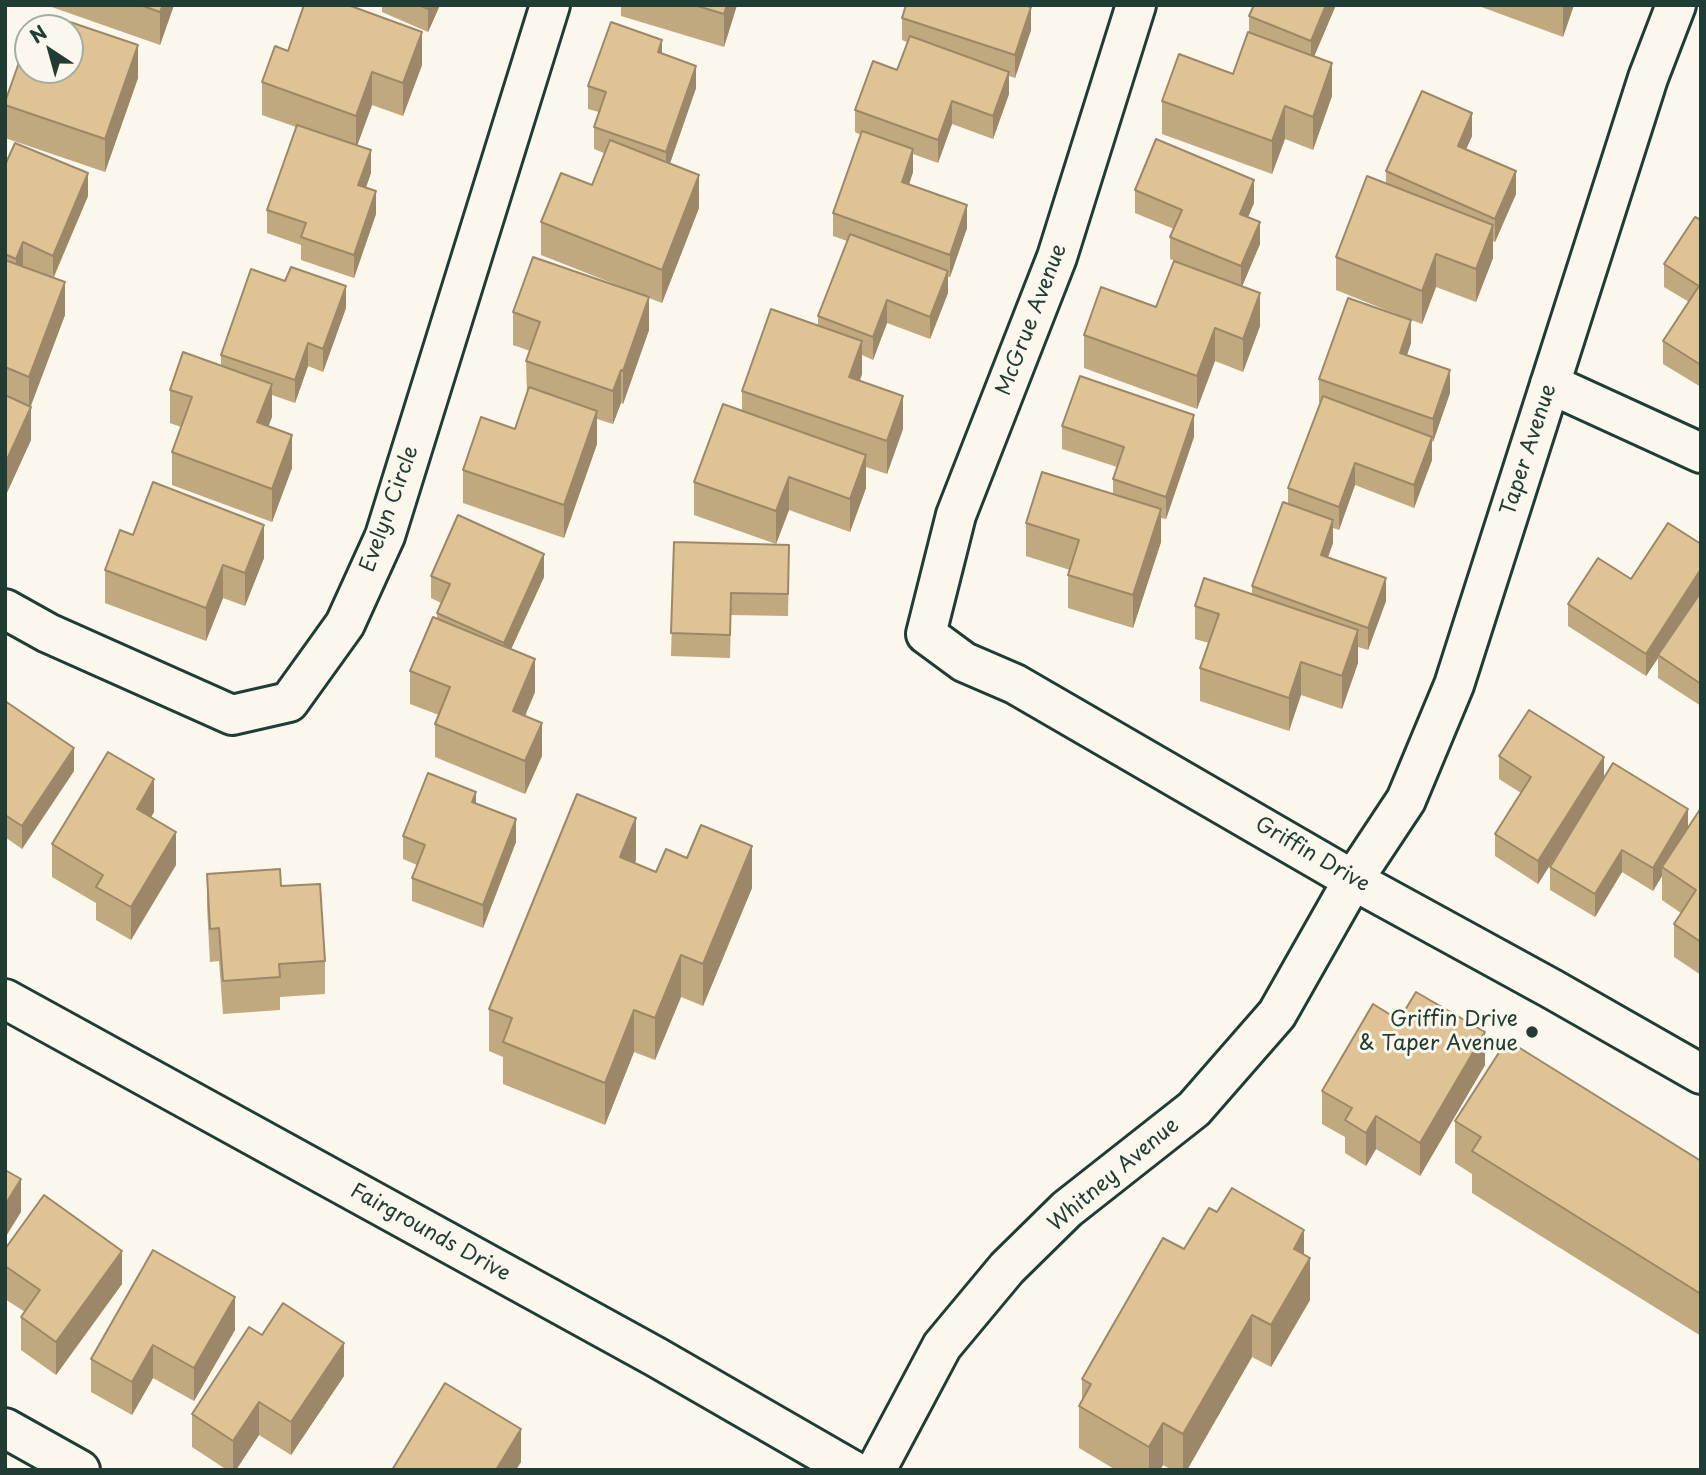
<!DOCTYPE html>
<style>
body{margin:0}
#map{position:relative;width:1706px;height:1475px;overflow:hidden;background:#fbf7ec;font-family:"Playpen Sans",sans-serif}
canvas{display:block}
.frame{position:absolute;inset:0;border:7px solid #1f3d34;pointer-events:none}
.north{position:absolute;left:14px;top:14px;width:70px;height:70px;box-sizing:border-box;background:#fbf7ec;border:2px solid #a3ada2;border-radius:50%;rotate:324deg;font-size:19px;font-weight:700;line-height:28px;text-align:center;color:#1f3d34}
.north::after{content:'';display:block;margin:auto;width:24px;height:32px;background:#1f3d34;clip-path:polygon(50% 0,100% 100%,50% 72%,0 100%)}
</style>
<div id="map">
<canvas width="1706" height="1475"></canvas>
<div class="frame"></div>
<div class="north">N</div>
</div>
<script>
const c = document.querySelector('canvas').getContext('2d');
c.lineJoin = 'round';
function toPath(rows) {
  const path = new Path2D();
  for (const r of rows) {
    path.moveTo(r[0], r[1]);
    for (let i = 2; i < r.length; i += 2) path.lineTo(r[i], r[i + 1]);
  }
  return path;
}
function strokePath(path, color, width, dash) {
  c.strokeStyle = color;
  c.lineWidth = width;
  c.lineCap = dash ? 'butt' : 'round';
  c.setLineDash(dash || []);
  c.stroke(path);
}
function fillPath(path, color) {
  c.fillStyle = color;
  c.fill(path, 'evenodd');
}
function drawText(font, color, halo, rows, align = 'center') {
  c.font = font + ' "Playpen Sans",sans-serif';
  c.lineWidth = 6;
  c.setLineDash([]);
  c.textBaseline = 'middle';
  c.strokeStyle = halo;
  c.fillStyle = color;
  for (const [text, x, y, turn = 0] of rows) {
    c.save();
    c.translate(x, y);
    c.rotate((+turn || 0) * Math.PI / 180);
    c.textAlign = isNaN(turn) ? turn : align;
    if (halo) c.strokeText(text, 0, 0);
    c.fillText(text, 0, 0);
    c.restore();
  }
}
const minor = toPath([
 [1136,5,1057,257,956,515,926,634,964,662,1015,684,1353,880,1552,989,1701,1074],
 [1550,384,1701,453],
 [5,609,48,633,232,715,289,702,345,624,385,536,550,5],
 [5,1428,80,1470],
 [876,1470,942,1346,1007,1268,1067,1209,1194,1109,1277,1014,1353,880,1406,800,1454,685,1648,78,1676,5]
]);
const secondary = toPath([
 [5,999,656,1357,852,1470]
]);
strokePath(minor, '#1f3d34', 44);
strokePath(secondary, '#1f3d34', 44);
strokePath(minor, '#fbf7ec', 38);
strokePath(secondary, '#fbf7ec', 38);
fillPath(toPath([
 [46,5,174,5,160,45],
 [382,5,440,5,428,32,382,12],
 [621,5,737,5,724,47,621,16],
 [1336,5,1314,56,1332,96,1313,150,1285,139,1272,174,1162,134,1162,101,1233,74,1249,33,1249,16],
 [1476,5,1574,5,1563,37],
 [902,18,1031,30,1015,78,1009,76,1009,94,993,139,952,124,938,163,913,154,913,172,909,185,967,228,950,277,948,277,948,293,930,339,887,323,873,360,862,355,862,374,860,381,903,429,887,474,866,467,866,488,850,532,789,510,776,544,694,515,694,482,742,410,742,391,818,326,818,316,847,241,833,236,833,213,861,135,855,132,855,110,897,70,907,42,902,40],
 [288,51,422,65,403,116,372,105,357,145,371,173,366,188,376,214,354,278,301,260,301,245,267,233,267,210,296,127,262,115,262,82],
 [662,54,696,88,670,163,699,208,662,303,649,298,649,330,623,404,621,403,613,424,597,419,597,444,564,538,463,503,463,470,515,429,527,394,526,361,530,351,513,345,513,312,632,291,541,255,541,222,592,185,604,153,594,149,594,127,599,112,588,109,588,86],
 [28,70,138,78,105,172,5,138,5,102],
 [1472,136,1466,149,1516,194,1495,242,1493,241,1493,258,1476,302,1436,287,1422,324,1411,320,1411,343,1407,355,1450,393,1433,442,1432,441,1432,460,1414,508,1355,485,1339,530,1333,528,1333,543,1328,557,1386,601,1368,650,1358,647,1358,663,1342,709,1301,695,1289,731,1200,701,1200,668,1209,643,1195,639,1195,606,1252,594,1252,586,1288,503,1288,488,1320,403,1319,402,1319,379,1411,320,1336,290,1336,257,1386,184,1386,171],
 [5,165,88,196,54,277,65,315,31,406,31,440,5,497],
 [1135,190,1254,203,1248,217,1260,244,1242,286,1260,326,1243,372,1215,361,1197,409,1084,368,1084,335,1156,307,1175,261,1170,259,1170,237,1174,229,1135,213],
 [1701,220,1701,387,1663,364,1663,341,1689,302,1664,287,1664,264],
 [346,308,323,372,308,366,295,403,272,395,272,417,268,426,292,468,272,522,172,485,172,452,181,427,170,423,170,390,221,366,221,355],
 [1062,426,1194,437,1166,519,1161,518,1161,542,1133,628,1068,608,1068,575,1070,570,1026,556,1026,523,1113,494,1113,479,1117,467,1062,449],
 [133,535,264,558,245,606,223,598,206,641,105,603,105,570],
 [674,542,789,568,788,616,731,615,730,658,671,656],
 [1701,544,1701,706,1658,678,1658,658,1646,676,1568,626,1568,604,1631,579],
 [431,576,544,577,511,649,535,692,525,716,542,756,525,794,435,757,435,724,439,715,410,704,410,671,437,618,437,613,441,603,431,598],
 [5,701,74,771,22,849,5,837],
 [1499,756,1604,778,1688,827,1701,808,1701,975,1674,957,1674,924,1681,913,1662,900,1662,876,1653,891,1622,872,1595,917,1550,890,1550,867,1589,803,1538,884,1495,856,1495,834,1521,793,1499,779],
 [476,804,516,842,483,928,412,901,412,878,417,865,403,859,403,836],
 [154,812,151,817,176,865,131,940,96,920,96,903,52,877,52,844],
 [636,860,635,863,656,872,752,888,703,1006,681,997,655,1060,634,1052,605,1125,503,1084,503,1057,489,1051,489,1009],
 [207,874,281,886,325,961,325,994,280,997,280,1010,223,1014,219,961,210,962,207,907],
 [1399,1020,1485,1065,1420,1176,1376,1149,1366,1166,1345,1153,1345,1137,1322,1124,1322,1091],
 [1455,1121,1701,1161,1701,1336,1472,1193,1472,1174,1455,1163],
 [5,1249,122,1284,56,1375,21,1350,21,1317,25,1312,5,1299],
 [1184,1249,1304,1255,1310,1300,1271,1367,1252,1357,1187,1470,1172,1470,1163,1465,1160,1470,1116,1470,1079,1448,1079,1406,1082,1400,1082,1379],
 [153,1250,235,1330,194,1401,153,1378,132,1415,91,1392,91,1359],
 [262,1335,344,1376,291,1455,259,1435,236,1470,227,1470,192,1447,192,1414]
]), '#c0a87f');
fillPath(toPath([
 [163,5,174,5,160,45,160,12],
 [429,5,440,5,428,32,428,9],
 [727,5,737,5,724,47,724,14],
 [1326,5,1336,5,1311,64,1311,41],
 [1563,5,1574,5,1563,37],
 [1031,7,1031,30,1015,78,1015,55],
 [422,32,422,65,403,116,403,83],
 [662,40,662,63,658,52],
 [138,45,138,78,105,172,105,139],
 [1332,63,1332,96,1313,150,1313,117],
 [696,66,696,88,666,175,666,152],
 [372,72,372,105,356,149,356,116],
 [1009,72,1009,94,993,139,993,116],
 [952,101,952,124,938,163,938,140],
 [1285,106,1285,139,1272,174,1272,141],
 [1472,113,1472,136,1458,168,1458,146],
 [913,149,913,172,902,205,902,182],
 [371,150,371,173,358,208,358,185],
 [1516,171,1516,194,1495,242,1495,219],
 [88,173,88,196,53,278,53,256],
 [699,175,699,208,662,303,662,270],
 [1254,180,1254,203,1240,236,1240,214],
 [376,191,376,214,354,278,354,255],
 [967,205,967,228,950,277,950,255],
 [1260,222,1260,244,1241,289,1241,266],
 [1493,225,1493,258,1476,302,1476,269],
 [23,242,23,265,16,281,16,259],
 [1436,254,1436,287,1422,324,1422,291],
 [948,271,948,293,930,339,930,317],
 [65,282,65,315,29,410,29,377],
 [346,286,346,308,323,372,323,349],
 [1260,293,1260,326,1243,372,1243,339],
 [649,297,649,330,623,404,623,371],
 [887,300,887,323,873,360,873,337],
 [1411,320,1411,343,1400,376,1400,353],
 [1215,328,1215,361,1197,409,1197,376],
 [862,341,862,374,849,410,849,377],
 [308,343,308,366,295,403,295,380],
 [621,370,621,403,613,424,613,391],
 [1450,370,1450,393,1433,442,1433,419],
 [272,384,272,417,257,455,257,422],
 [903,396,903,429,887,474,887,441],
 [31,407,31,440,5,497,5,464],
 [597,411,597,444,564,538,564,505],
 [1194,415,1194,437,1166,519,1166,497],
 [292,435,292,468,272,522,272,489],
 [1432,437,1432,460,1414,508,1414,485],
 [866,455,866,488,850,532,850,499],
 [1355,463,1355,485,1339,530,1339,507],
 [789,477,789,510,776,544,776,511],
 [1161,509,1161,542,1133,628,1133,595],
 [1333,520,1333,543,1321,577,1321,555],
 [264,525,264,558,245,606,245,573],
 [544,554,544,577,504,665,504,643],
 [223,565,223,598,206,641,206,608],
 [1701,569,1701,592,1658,655,1658,658,1646,676,1646,654],
 [1386,578,1386,601,1368,650,1368,628],
 [1358,630,1358,663,1342,709,1342,676],
 [535,659,535,692,513,744,513,711],
 [1301,662,1301,695,1289,731,1289,698],
 [542,723,542,756,525,794,525,761],
 [74,748,74,771,22,849,22,826],
 [1604,757,1604,780,1538,884,1538,861],
 [154,779,154,812,137,842,137,809],
 [476,792,476,815,472,802],
 [1688,809,1688,831,1662,867,1662,876,1653,891,1653,868],
 [636,818,636,860,620,899,620,857],
 [516,819,516,842,483,928,483,905],
 [176,832,176,865,131,940,131,907],
 [752,846,752,888,703,1006,703,964],
 [1622,850,1622,872,1595,917,1595,894],
 [681,955,681,997,655,1060,655,1018],
 [634,1010,634,1052,605,1125,605,1083],
 [1485,1032,1485,1065,1420,1176,1420,1143],
 [1376,1116,1376,1149,1366,1166,1366,1133],
 [21,1179,21,1212,5,1238,5,1205],
 [1304,1230,1304,1268,1310,1258,1310,1300,1271,1367,1271,1325,1294,1249],
 [122,1251,122,1284,56,1375,56,1342],
 [235,1297,235,1330,194,1401,194,1368],
 [1252,1315,1252,1357,1187,1470,1183,1470,1183,1434],
 [344,1343,344,1376,291,1455,291,1422],
 [153,1345,153,1378,132,1415,132,1382],
 [259,1402,259,1435,236,1470,233,1470,233,1441],
 [1163,1423,1163,1465,1160,1470,1149,1470,1149,1447],
 [521,1429,521,1462,516,1470,496,1470]
]), '#9c8868');
const building = toPath([
 [140,5,163,5,160,12,140,5],
 [304,5,348,5,422,32,403,83,372,72,356,116,262,82,275,46,288,51,304,5],
 [419,5,429,5,428,9,419,5],
 [694,5,727,5,724,14,694,5],
 [906,5,1024,5,1031,7,1015,55,902,18,906,5],
 [1254,5,1326,5,1311,41,1249,16,1254,5],
 [70,22,138,45,105,139,5,105,5,102,22,54,28,56,28,70,70,70,70,28,68,28,70,22],
 [611,22,662,40,658,52,696,66,666,152,594,127,606,92,588,86,611,22],
 [1248,32,1332,63,1313,117,1285,106,1272,141,1162,101,1179,54,1233,74,1248,32],
 [910,36,1009,72,993,116,952,101,938,140,855,110,873,61,897,70,910,36],
 [1422,91,1472,113,1458,146,1516,171,1495,219,1386,171,1422,91],
 [297,125,371,150,358,185,376,191,354,255,301,237,306,223,267,210,297,125],
 [862,131,913,149,902,182,967,205,950,255,833,213,862,131],
 [1156,139,1254,180,1240,214,1260,222,1241,266,1170,237,1182,210,1135,190,1156,139],
 [610,140,699,175,662,270,541,222,561,173,592,185,610,140],
 [15,143,88,173,53,256,23,242,16,259,5,254,5,165,15,143],
 [1367,176,1493,225,1476,269,1436,254,1422,291,1336,257,1367,176],
 [1695,217,1701,220,1701,365,1663,341,1699,286,1664,264,1695,217],
 [850,234,948,271,930,317,887,300,873,337,818,316,850,234],
 [533,257,649,297,623,371,621,370,613,391,526,361,540,322,513,312,533,257],
 [5,260,65,282,29,377,5,367,5,260],
 [1174,261,1260,293,1243,339,1215,328,1197,376,1084,335,1101,287,1156,307,1174,261],
 [291,267,346,286,323,349,308,343,295,380,221,355,251,269,285,281,291,267],
 [1348,298,1411,320,1400,353,1450,370,1433,419,1319,379,1348,298],
 [771,309,862,341,849,377,903,396,887,441,742,391,771,309],
 [183,352,272,384,257,422,292,435,272,489,172,452,192,397,170,390,183,352],
 [1080,376,1194,415,1166,497,1113,479,1124,447,1062,426,1080,376],
 [529,387,597,411,564,505,463,470,481,417,515,429,529,387],
 [5,395,31,407,5,464,5,395],
 [1323,396,1432,437,1414,485,1355,463,1339,507,1288,488,1323,396],
 [723,404,866,455,850,499,789,477,776,511,694,482,723,404],
 [1042,472,1161,509,1133,595,1068,575,1079,540,1026,523,1042,472],
 [153,482,264,525,245,573,223,565,206,608,105,570,120,530,133,535,153,482],
 [1283,502,1333,520,1321,555,1386,578,1368,628,1252,586,1283,502],
 [458,515,544,554,504,643,437,613,450,584,431,576,458,515],
 [1668,523,1701,544,1701,569,1646,654,1568,604,1598,558,1631,579,1668,523],
 [674,542,789,545,788,594,731,593,730,635,671,633,674,542],
 [1204,578,1358,630,1342,676,1301,662,1289,698,1200,668,1219,614,1195,606,1204,578],
 [1701,592,1701,684,1658,655,1701,592],
 [433,617,535,659,513,711,542,723,525,761,435,724,450,687,410,671,433,617],
 [5,701,74,748,22,826,5,815,5,701],
 [1529,710,1604,757,1538,861,1495,834,1531,777,1499,756,1529,710],
 [108,752,154,779,137,809,176,832,131,907,96,887,103,875,52,844,108,752],
 [1613,763,1688,809,1653,868,1622,850,1595,894,1550,867,1613,763],
 [428,773,476,792,472,802,516,819,483,905,412,878,425,845,403,836,428,773],
 [577,794,636,818,620,857,656,872,666,849,687,858,701,825,752,846,703,964,681,955,655,1018,634,1010,605,1083,503,1042,512,1018,489,1009,577,794],
 [1701,808,1701,942,1674,924,1696,890,1662,867,1701,808],
 [280,869,281,886,320,884,325,961,279,964,280,977,223,981,219,928,210,929,207,874,280,869],
 [1416,992,1485,1032,1420,1143,1376,1116,1366,1133,1345,1120,1352,1108,1322,1091,1373,1004,1399,1020,1416,992],
 [1507,1040,1701,1161,1701,1294,1472,1151,1481,1137,1455,1121,1507,1040],
 [5,1170,21,1179,5,1205,5,1170],
 [1232,1188,1304,1230,1294,1249,1310,1258,1271,1325,1252,1315,1183,1434,1163,1423,1149,1447,1079,1406,1091,1384,1082,1379,1163,1238,1184,1249,1209,1208,1217,1212,1232,1188],
 [44,1195,122,1251,56,1342,21,1317,40,1290,5,1266,5,1249,44,1195],
 [153,1250,235,1297,194,1368,153,1345,132,1382,91,1359,153,1250],
 [283,1303,344,1343,291,1422,259,1402,233,1441,192,1414,249,1327,262,1335,283,1303],
 [445,1383,521,1429,496,1470,392,1470,445,1383]
]);
fillPath(building, '#dfc394');
strokePath(building, '#9c8868', 2);
for (const [x, y, r, color] of [
 [1532,1032,7,"#1f3d34"]
]) {
  const dot = new Path2D();
  dot.arc(x, y, r, 0, 2 * Math.PI);
  c.fillStyle = color;
  c.fill(dot);
  strokePath(dot, '#fbf7ec', 2.5);
}
drawText('21px', '#1f3d34', '#fbf7ec', [
 ["McGrue Avenue",1032,320,-69],
 ["Taper Avenue",1529,450,-72],
 ["Evelyn Circle",390,509,-70],
 ["Griffin Drive",1312,855,30],
 ["Whitney Avenue",1114,1175,-40],
 ["Fairgrounds Drive",430,1233,29]
]);
drawText('21px', '#1f3d34', '#fbf7ec', [
 ["Griffin Drive",1518,1020],
 ["& Taper Avenue",1518,1044]
], 'right');
</script>
